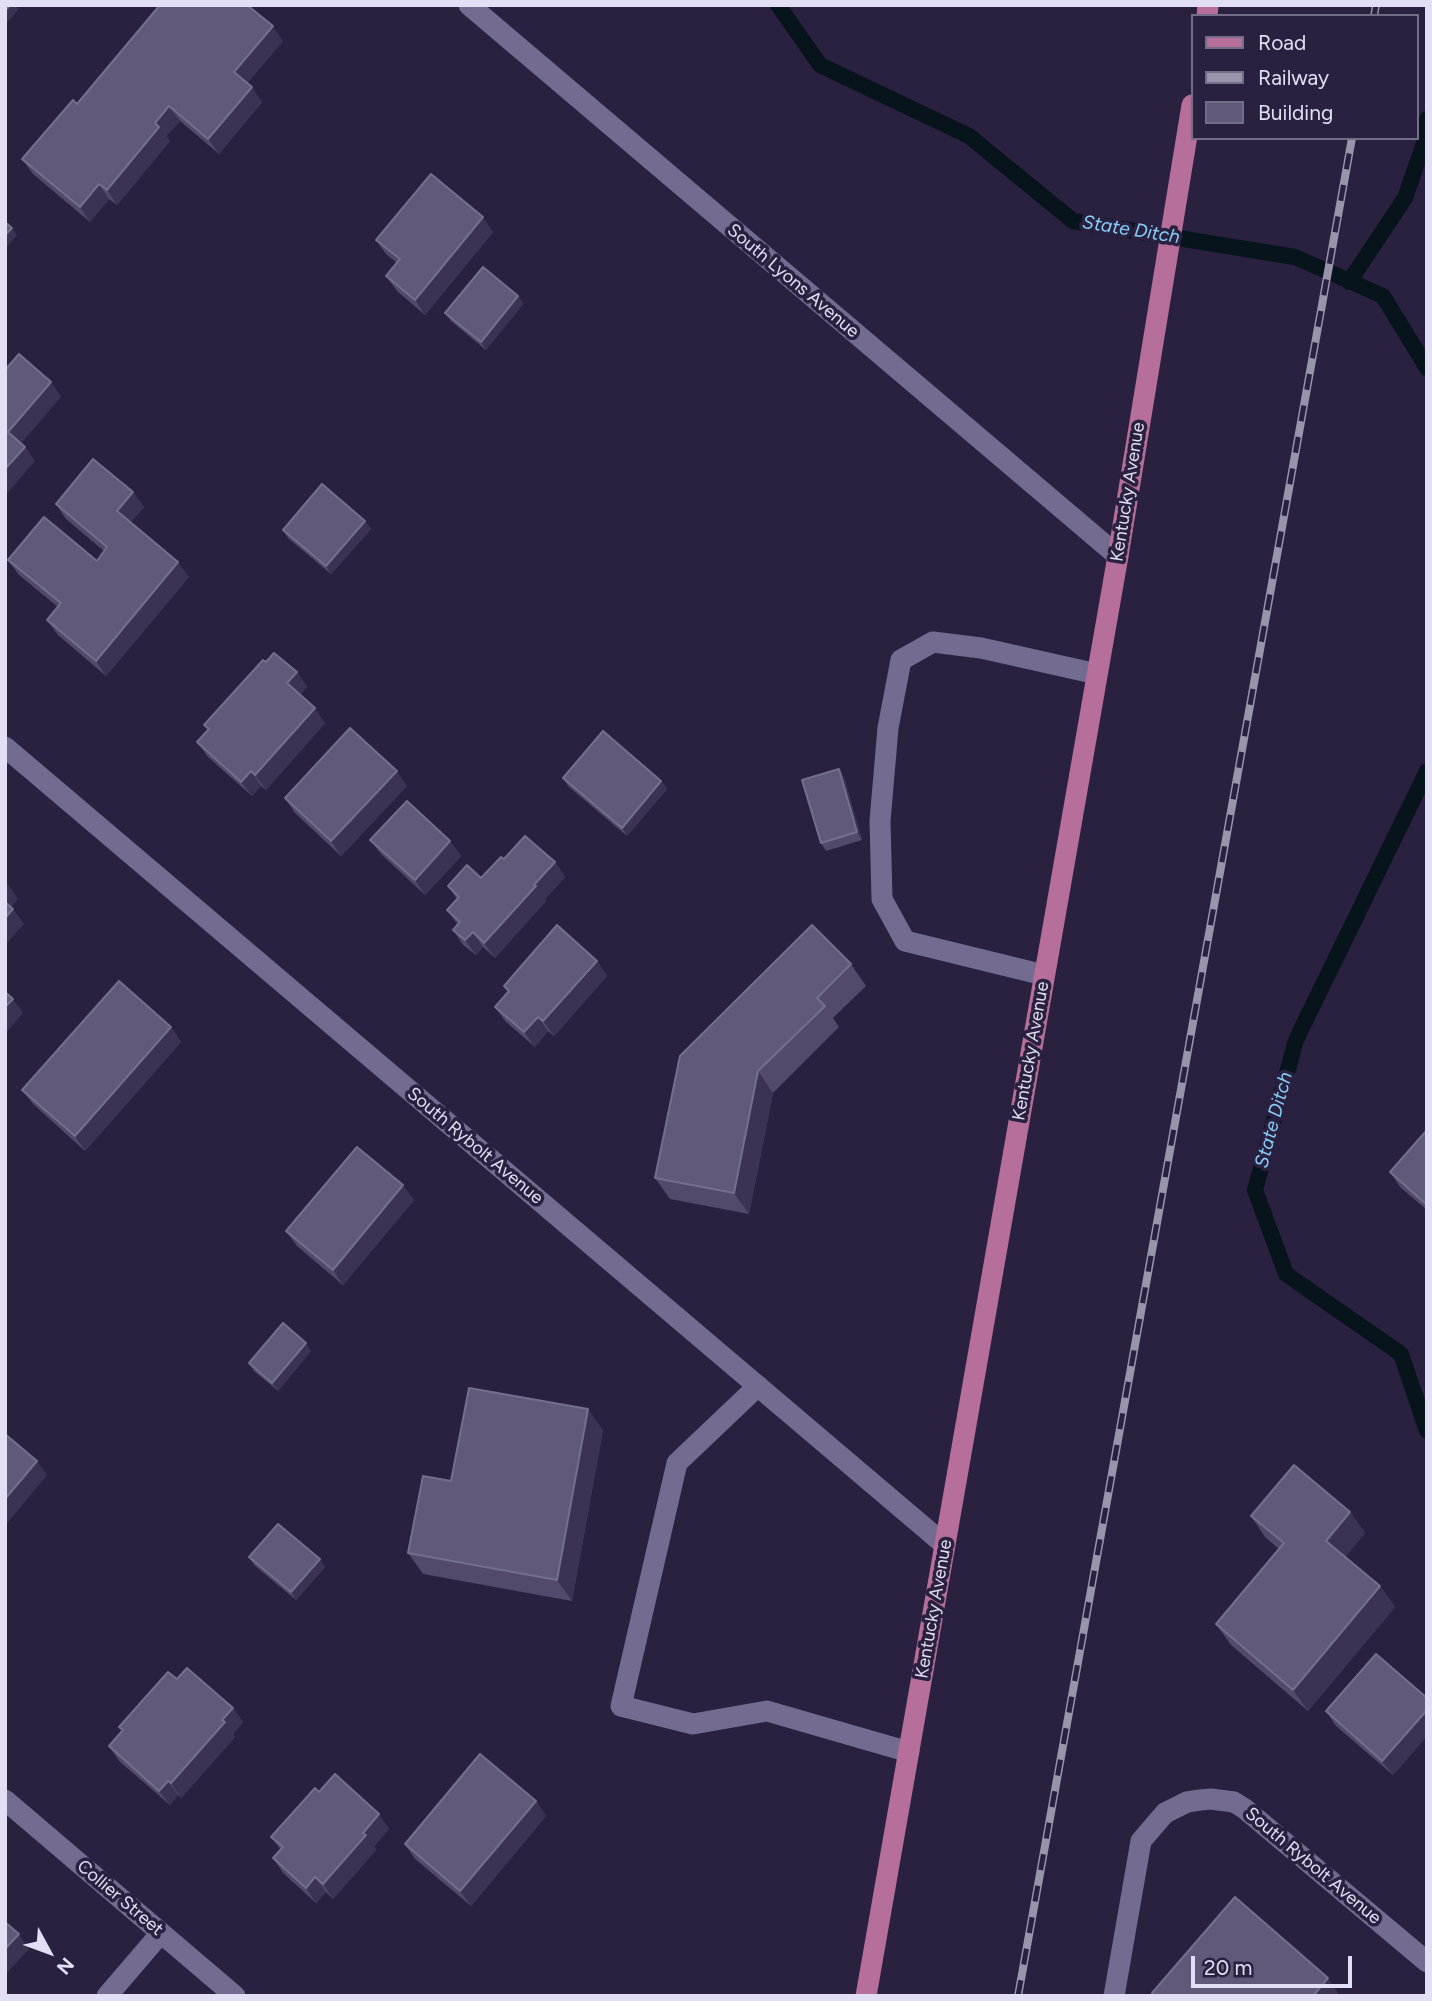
<!DOCTYPE html>
<style>
body{margin:0}
#map{position:relative;width:1432px;height:2001px;overflow:hidden;background:#2a2141;font-family:Figtree,sans-serif}
canvas{display:block}
.frame{position:absolute;inset:0;border:7px solid #e2def3;pointer-events:none}
.legend{position:absolute;left:1191px;top:14px;width:228px;height:126px;box-sizing:border-box;background:#2a2141;border:2px solid #746d88;margin:0;padding:9px 12px;list-style:none;font-size:21px;color:#e2def3}
.legend li{display:flex;align-items:center;gap:14px;height:35px}
.legend b{width:35px;border:2px solid #746d88}
.north{position:absolute;left:14px;top:1917px;width:70px;height:70px;-webkit-text-stroke:5px #2a2141;paint-order:stroke;rotate:131deg;font-size:19px;font-weight:700;line-height:28px;text-align:center;color:#e2def3}
.north::after{content:'';display:block;margin:auto;width:24px;height:32px;background:#e2def3;clip-path:polygon(50% 0,100% 100%,50% 72%,0 100%)}
.scale{position:absolute;left:1191px;top:1956px;width:161px;height:32px;box-sizing:border-box;border:4px solid #e2def3;border-top:0;padding-left:9px;font-size:21px;line-height:24px;white-space:nowrap;color:#e2def3;-webkit-text-stroke:5px #2a2141;paint-order:stroke}
</style>
<div id="map">
<canvas width="1432" height="2001"></canvas>
<div class="frame"></div>
<ul class="legend">
<li><b style="height:9px;background:#b66e9a"></b>Road</li>
<li><b style="height:9px;background:#9993ac"></b>Railway</li>
<li><b style="height:19px;background:#61597a"></b>Building</li>
</ul>
<div class="north">N</div>
<div class="scale">20 m</div>
</div>
<script>
const c = document.querySelector('canvas').getContext('2d');
c.lineJoin = 'round';
function toPath(rows) {
  const path = new Path2D();
  for (const r of rows) {
    path.moveTo(r[0], r[1]);
    for (let i = 2; i < r.length; i += 2) path.lineTo(r[i], r[i + 1]);
  }
  return path;
}
function strokePath(path, color, width, dash) {
  c.strokeStyle = color;
  c.lineWidth = width;
  c.lineCap = dash ? 'butt' : 'round';
  c.setLineDash(dash || []);
  c.stroke(path);
}
function fillPath(path, color) {
  c.fillStyle = color;
  c.fill(path, 'evenodd');
}
function drawText(font, color, halo, rows, align = 'center') {
  c.font = font + ' Figtree,sans-serif';
  c.lineWidth = 7;
  c.setLineDash([]);
  c.textBaseline = 'middle';
  c.strokeStyle = halo;
  c.fillStyle = color;
  for (const [text, x, y, turn = 0] of rows) {
    c.save();
    c.translate(x, y);
    c.rotate((+turn || 0) * Math.PI / 180);
    c.textAlign = isNaN(turn) ? turn : align;
    if (halo) c.strokeText(text, 0, 0);
    c.fillText(text, 0, 0);
    c.restore();
  }
}
strokePath(toPath([
 [778,5,820,65,969,136,1073,221,1295,257,1383,296,1427,368],
 [1349,282,1405,198,1425,140,1427,119],
 [1427,771,1296,1040,1255,1190,1286,1274,1401,1354,1427,1431]
]), '#07141c', 16);
strokePath(toPath([
 [1044,975,905,941,882,899,880,821,888,728,901,660,933,642,981,648,1097,674],
 [758,1386,677,1463,621,1706,693,1724,767,1711,909,1752]
]), '#746b91', 21);
strokePath(toPath([
 [469,5,1118,556],
 [5,747,945,1545],
 [5,1800,235,1996],
 [107,1996,161,1933],
 [1114,1996,1141,1841,1165,1813,1187,1802,1200,1800,1211,1799,1234,1802,1245,1809,1427,1962]
]), '#746b91', 21);
strokePath(toPath([
 [1207,16,1208,5],
 [866,1996,1118,556,1192,105]
]), '#b66e9a', 21);
const rail = toPath([
 [1374,16,1376,5],
 [1018,1996,1352,138]
]);
strokePath(rail, '#9993ac', 8);
strokePath(rail, '#2a2141', 5, [16]);
fillPath(toPath([
 [283,41,247,83,262,102,219,154,180,121,166,136,170,141,117,205,109,199,90,222,33,174,22,159,77,104],
 [493,232,425,315,397,291,386,276,397,263,386,254,376,240],
 [518,296,523,304,486,350,451,321,445,313],
 [133,492,144,507,131,522,189,577,106,676,58,635,47,620,58,607,19,575,8,560,97,561,104,551,66,519,56,504],
 [365,521,371,529,331,574,288,538,283,530],
 [266,662,297,672,307,687,300,695,325,723,266,790,261,786,252,796,208,757,197,742,208,731,204,725],
 [844,777,862,840,826,851,821,843],
 [563,778,661,781,667,789,627,836,568,786],
 [407,786,341,856,295,813,285,798],
 [370,840,450,841,461,856,425,895,381,854],
 [504,859,555,862,565,877,545,899,546,901,495,958,483,947,476,955,463,945,453,930,458,925,447,910,457,899,448,886,481,878],
 [812,925,851,964,866,986,833,1018,839,1027,773,1093,749,1214,670,1199,655,1178],
 [597,961,607,976,554,1036,548,1031,535,1047,506,1022,495,1007,508,992,504,986],
 [171,1027,181,1042,85,1151,33,1104,22,1090],
 [1427,1130,1427,1210,1400,1187,1390,1172],
 [414,1200,343,1285,297,1246,286,1231],
 [311,1351,278,1391,254,1371,249,1363],
 [603,1430,572,1601,423,1574,408,1553,451,1481],
 [1350,1512,1365,1533,1345,1557,1380,1586,1395,1607,1308,1711,1231,1645,1216,1624,1279,1549,1265,1537,1251,1516],
 [249,1557,325,1567,296,1600,254,1565],
 [177,1679,233,1708,243,1722,233,1734,235,1737,181,1798,178,1795,170,1805,119,1761,109,1746,122,1731,119,1727],
 [1427,1698,1427,1736,1393,1775,1336,1726,1326,1711],
 [319,1792,389,1829,374,1846,376,1850,333,1899,326,1892,316,1903,283,1873,273,1858,281,1850,271,1837],
 [536,1801,546,1816,471,1906,415,1859,405,1844]
]), '#52496b');
fillPath(toPath([
 [10,5,16,5,19,9,5,25,5,11],
 [273,26,283,41,244,87,234,72],
 [252,87,262,102,219,154,208,139],
 [169,106,180,121,166,136,170,141,117,205,107,190,155,123],
 [99,184,109,199,90,222,80,207],
 [483,217,493,232,425,315,415,300],
 [12,228,17,235,5,249,5,235],
 [518,296,523,304,486,350,481,342],
 [51,382,61,397,18,447,8,432],
 [25,447,35,461,5,496,5,469],
 [133,492,144,507,128,526,117,511],
 [365,521,371,529,331,574,326,566],
 [178,562,189,577,106,676,96,661],
 [297,672,307,687,297,698,287,683],
 [315,708,325,723,266,790,255,775],
 [839,769,844,777,862,840,857,832],
 [251,771,261,786,252,796,241,782],
 [397,771,407,786,341,856,331,841],
 [661,781,667,789,627,836,622,828],
 [450,841,461,856,425,895,415,880],
 [555,862,565,877,545,899,546,901,495,958,484,943,534,885],
 [8,884,18,899,8,910,5,906,5,887],
 [13,909,24,924,5,945,5,918],
 [473,932,483,947,476,955,465,940],
 [597,961,607,976,554,1036,543,1021],
 [13,999,23,1013,5,1034,5,1007],
 [538,1017,548,1031,535,1047,524,1032],
 [171,1027,181,1042,85,1151,75,1136],
 [758,1071,773,1093,749,1214,734,1193],
 [403,1185,414,1200,343,1285,333,1270],
 [306,1343,311,1351,278,1391,272,1383],
 [588,1409,603,1430,572,1601,557,1580],
 [37,1461,47,1475,5,1526,5,1499],
 [1350,1512,1365,1533,1341,1562,1326,1541],
 [320,1559,325,1567,296,1600,291,1592],
 [1380,1586,1395,1607,1308,1711,1293,1690],
 [233,1708,243,1722,233,1734,235,1737,181,1798,171,1783],
 [1427,1710,1427,1736,1393,1775,1382,1761],
 [168,1781,178,1795,170,1805,159,1791],
 [536,1801,546,1816,471,1906,460,1891],
 [379,1814,389,1829,374,1846,376,1850,333,1899,323,1884,363,1833],
 [315,1877,326,1892,316,1903,306,1888],
 [19,1934,29,1949,5,1975,5,1949],
 [1328,1978,1340,1996,1313,1996]
]), '#3b3254');
const building = toPath([
 [5,5,10,5,5,11,5,5],
 [160,5,247,5,273,26,234,72,252,87,208,139,169,106,155,123,159,127,107,190,99,184,80,207,22,159,73,100,77,104,160,5],
 [431,174,483,217,415,300,386,276,400,259,376,240,431,174],
 [5,222,12,228,5,235,5,222],
 [483,267,518,296,481,342,445,313,483,267],
 [19,354,51,382,8,432,25,447,5,469,5,370,19,354],
 [93,459,133,492,117,511,178,562,96,661,47,620,61,603,8,560,44,517,97,561,107,547,56,504,93,459],
 [322,484,365,521,326,566,283,530,322,484],
 [274,653,297,672,287,683,315,708,255,775,251,771,241,782,197,742,209,729,204,725,263,660,266,662,274,653],
 [350,728,397,771,331,841,285,798,350,728],
 [603,731,661,781,622,828,563,778,603,731],
 [839,769,857,832,821,843,802,780,839,769],
 [407,801,450,841,415,880,370,840,407,801],
 [525,836,555,862,534,885,536,886,484,943,473,932,465,940,453,930,460,922,447,910,459,897,448,886,467,865,481,878,501,857,504,859,525,836],
 [5,902,13,909,5,918,5,902],
 [557,925,597,961,543,1021,538,1017,524,1032,495,1007,509,991,504,986,557,925],
 [812,925,851,964,817,998,825,1006,758,1071,734,1193,655,1178,680,1056,812,925],
 [119,981,171,1027,75,1136,22,1090,119,981],
 [5,992,13,999,5,1007,5,992],
 [1427,1130,1427,1205,1390,1172,1427,1130],
 [357,1147,403,1185,333,1270,286,1231,357,1147],
 [283,1323,306,1343,272,1383,249,1363,283,1323],
 [469,1388,588,1409,557,1580,408,1553,423,1476,451,1481,469,1388],
 [5,1434,37,1461,5,1499,5,1434],
 [1294,1465,1350,1512,1326,1541,1380,1586,1293,1690,1216,1624,1284,1543,1251,1516,1294,1465],
 [278,1524,320,1559,291,1592,249,1557,278,1524],
 [1376,1654,1427,1698,1427,1710,1382,1761,1326,1711,1376,1654],
 [187,1668,233,1708,222,1720,225,1722,171,1783,168,1781,159,1791,109,1746,123,1730,119,1727,168,1672,177,1679,187,1668],
 [480,1754,536,1801,460,1891,405,1844,480,1754],
 [335,1774,379,1814,363,1833,366,1835,323,1884,315,1877,306,1888,273,1858,283,1847,271,1837,315,1788,319,1792,335,1774],
 [1235,1897,1328,1978,1313,1996,1155,1996,1152,1993,1235,1897],
 [5,1922,19,1934,5,1949,5,1922]
]);
fillPath(building, '#61597a');
strokePath(building, '#766e8d', 2);
drawText('18px', '#e2def3', '#2a2141', [
 ["South Lyons Avenue",793,281,40],
 ["Kentucky Avenue",1128,492,-81],
 ["Kentucky Avenue",1031,1051,-80],
 ["South Rybolt Avenue",475,1146,40],
 ["Kentucky Avenue",934,1609,-80],
 ["South Rybolt Avenue",1313,1866,40],
 ["Collier Street",120,1898,40]
]);
drawText('italic 19px', '#87cff9', '#2a2141', [
 ["State Ditch",1131,230,9],
 ["State Ditch",1274,1120,-75]
]);
</script>
